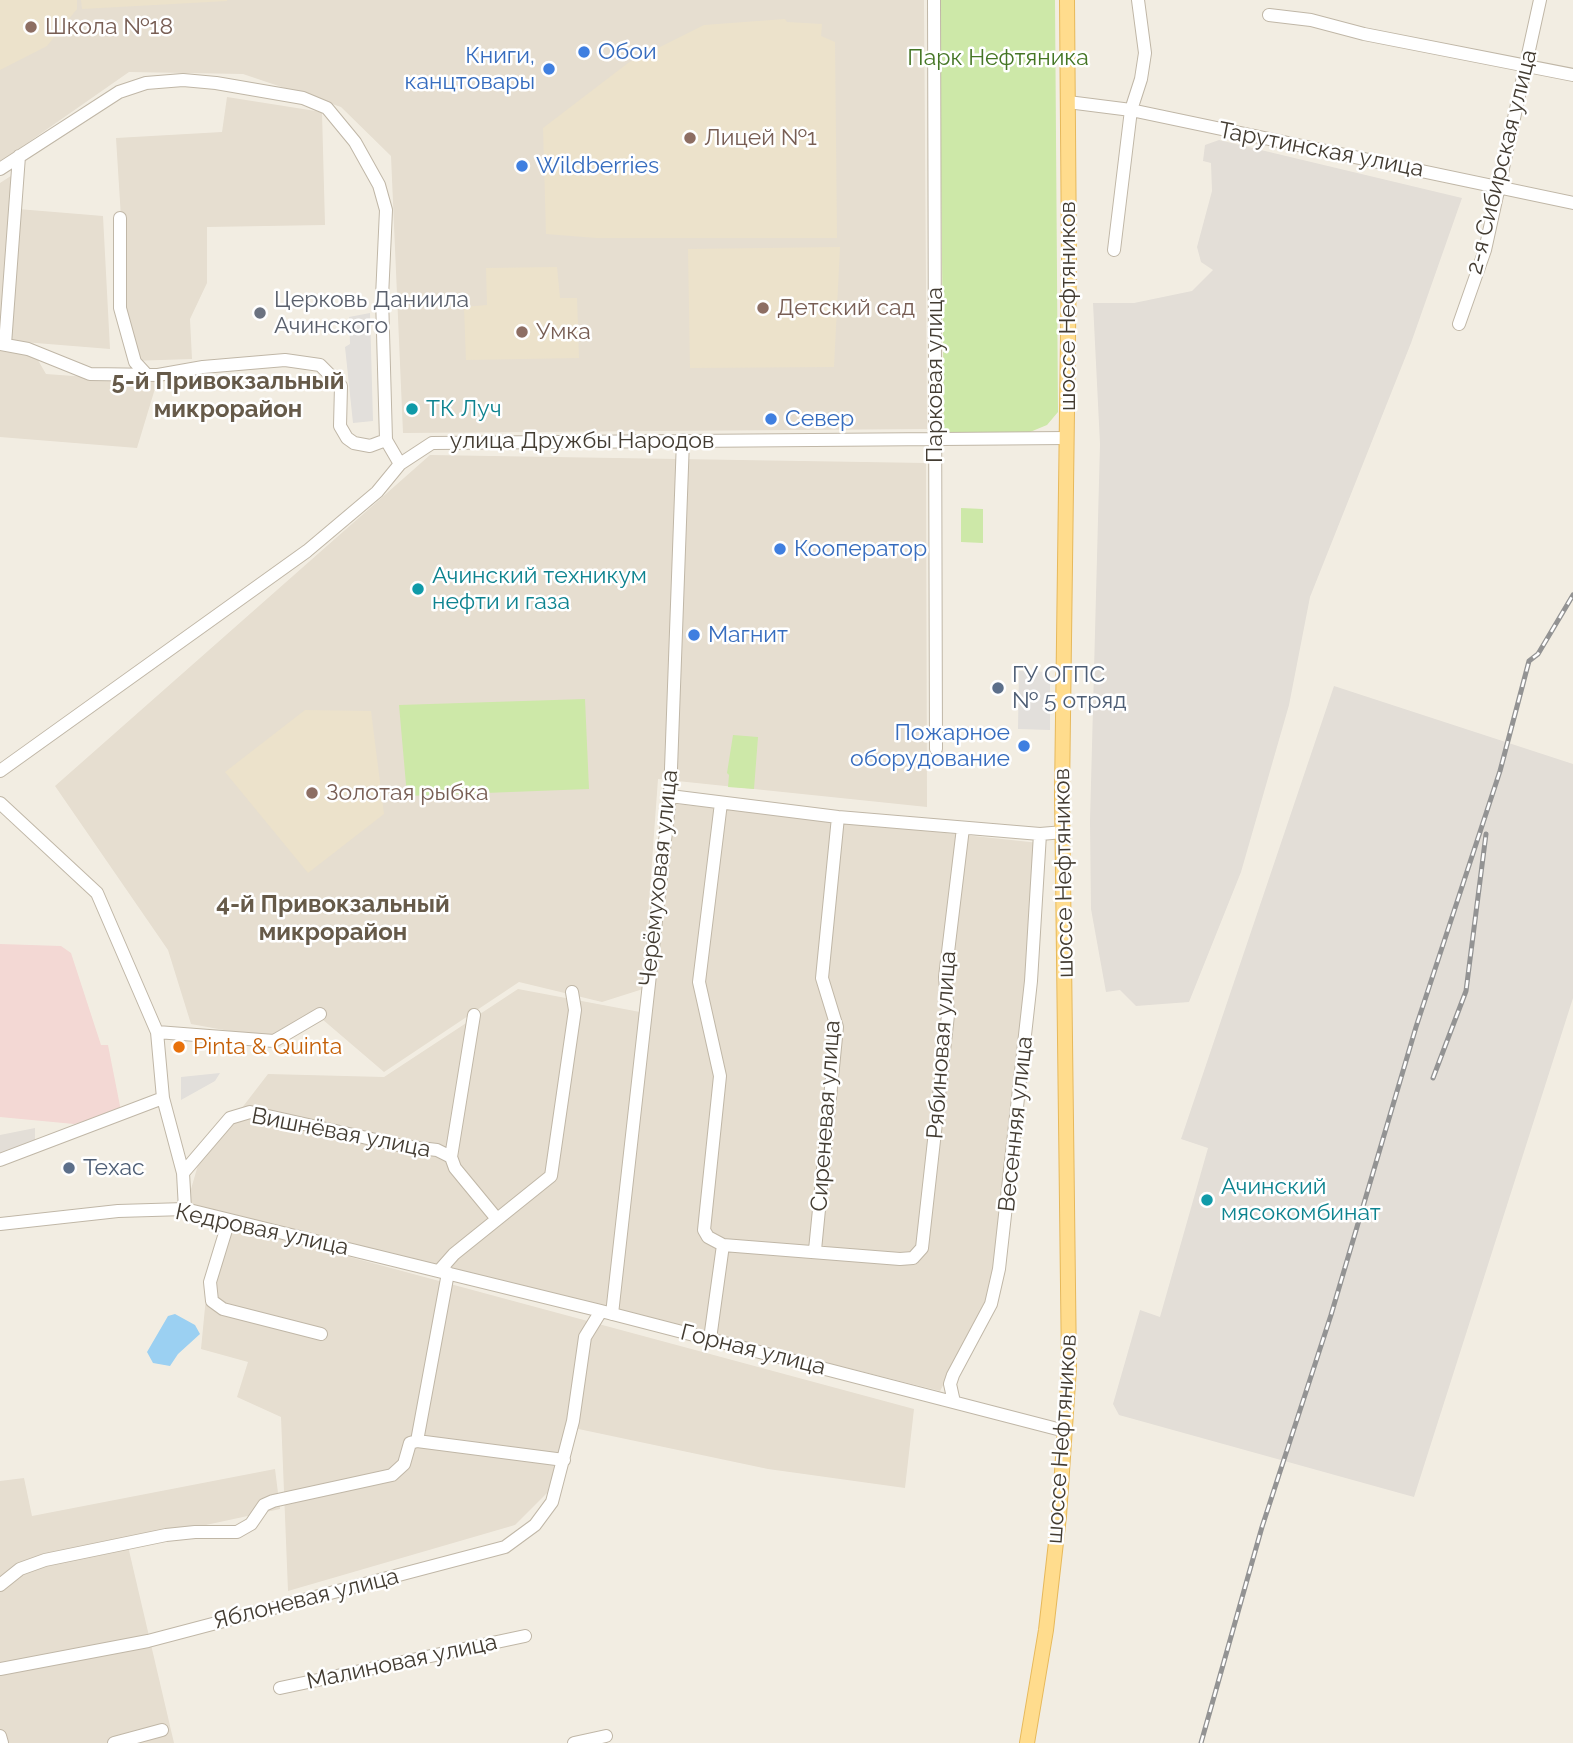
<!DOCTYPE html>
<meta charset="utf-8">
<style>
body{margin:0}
canvas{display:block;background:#f2ede2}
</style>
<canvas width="1573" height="1743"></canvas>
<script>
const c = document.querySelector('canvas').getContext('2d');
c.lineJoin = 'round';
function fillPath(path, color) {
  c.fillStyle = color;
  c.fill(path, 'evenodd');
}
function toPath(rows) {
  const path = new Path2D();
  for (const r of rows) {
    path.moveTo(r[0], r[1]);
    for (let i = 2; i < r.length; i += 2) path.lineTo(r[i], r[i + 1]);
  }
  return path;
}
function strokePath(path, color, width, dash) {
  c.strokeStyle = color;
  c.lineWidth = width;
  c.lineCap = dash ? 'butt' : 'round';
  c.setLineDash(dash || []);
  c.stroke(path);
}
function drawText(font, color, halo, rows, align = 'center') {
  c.font = font + ' Raleway,sans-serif';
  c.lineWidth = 5;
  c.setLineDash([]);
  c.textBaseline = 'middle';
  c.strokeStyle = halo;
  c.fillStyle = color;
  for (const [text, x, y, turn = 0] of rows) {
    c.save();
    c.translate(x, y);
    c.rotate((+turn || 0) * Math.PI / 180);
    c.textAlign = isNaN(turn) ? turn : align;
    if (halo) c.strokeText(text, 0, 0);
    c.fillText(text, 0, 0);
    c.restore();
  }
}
fillPath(toPath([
 [0,0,924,0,927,429,403,433,391,156,341,107,243,74,129,72,0,162],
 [227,97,322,112,325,225,207,227,207,283,190,319,192,359,130,361,116,138,222,132],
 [14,174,0,341,0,183],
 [18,209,103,216,110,349,11,341],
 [0,350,35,355,46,374,157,382,137,448,0,437],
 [430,455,926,463,927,807,658,779,644,972,667,803,1039,843,995,1280,988,1303,940,1391,187,1203,198,1165,268,1074,384,1077,518,989,640,1012,643,989,602,1002,519,982,384,1072,322,1019,279,1040,191,1024,168,950,55,786],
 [224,1223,914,1409,905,1488,768,1469,569,1427,547,1493,515,1525,288,1591,281,1417,237,1397,248,1362,201,1349,206,1297],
 [275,1469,280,1509,127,1542,174,1743,0,1743,0,1481,24,1478,32,1516]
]), '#e6ded0');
fillPath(toPath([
 [1219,140,1462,198,1411,343,1310,597,1289,705,1241,872,1189,1002,1136,1006,1120,990,1106,992,1091,909,1090,821,1100,444,1093,303,1134,303,1192,291,1213,270,1201,262,1197,247,1212,191,1211,163,1203,161,1205,145],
 [1334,686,1573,764,1573,998,1414,1497,1119,1415,1113,1404,1140,1310,1160,1317,1208,1148,1181,1139],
 [35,1128,35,1143,0,1155,0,1135]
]), '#e3ded7');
fillPath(toPath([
 [0,0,77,0,77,9,47,46,0,70],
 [81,0,227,0,227,1,82,9],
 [785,19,787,22,822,24,821,36,835,42,837,238,596,238,546,234,543,128,628,63,704,25],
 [840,247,834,367,690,368,688,249],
 [557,267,560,298,577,298,579,358,466,360,464,307,487,305,486,268],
 [305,710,371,711,384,814,308,873,225,772]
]), '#ece2cb');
fillPath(toPath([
 [0,944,61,946,71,953,101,1045,108,1045,121,1111,74,1124,0,1117]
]), '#f3d8d4');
fillPath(toPath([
 [939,0,1055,0,1058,412,1047,425,1030,432,944,432],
 [961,508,983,509,983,543,961,542],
 [585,699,589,789,407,796,399,705],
 [733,735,758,737,754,789,728,787,729,775,727,773]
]), '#cde8a8');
fillPath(toPath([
 [370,313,373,421,353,423,345,347,350,344,349,317],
 [1019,671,1050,672,1050,730,1018,729],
 [220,1073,215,1081,181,1100,181,1077]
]), '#e2dfdb');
fillPath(toPath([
 [175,1314,195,1325,200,1334,178,1354,170,1366,153,1363,147,1352,168,1316]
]), '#9bd0f2');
const minor = toPath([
 [934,0,936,749],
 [1269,15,1311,20,1364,34,1573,75],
 [1068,102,1131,110,1573,203],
 [0,169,119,92,146,83,183,80,216,83,303,98,327,108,355,142,379,185,386,210,382,297,386,440,400,464],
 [120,218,120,308,135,362,146,374],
 [1114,250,1131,110,1141,79,1145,53,1138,0],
 [1459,324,1485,250,1540,0],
 [0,344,28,349,90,374,158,375,203,367,285,360,320,365,341,386,340,426,347,438,354,443,370,446,386,440],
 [5,344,19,156],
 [0,771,307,551,377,492,400,464,432,443,1067,438],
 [670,796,838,817,1040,834,1064,832],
 [0,803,97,893,157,1032,163,1098,183,1173,185,1209],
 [721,803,699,982,720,1076,704,1230,708,1237,723,1245,900,1259,913,1258,922,1248,948,1015,945,977,963,828],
 [157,1032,274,1041,320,1014],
 [451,1157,474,1015],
 [0,1160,163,1098],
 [183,1173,230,1118,250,1112,403,1146,437,1150,451,1157,455,1168,497,1219],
 [229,1220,210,1282,212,1301,223,1309,321,1334],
 [0,1224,118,1211,185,1209,601,1311,1065,1431],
 [815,1250,837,1027,822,978,838,817],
 [439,1271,454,1254,551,1176,575,1010,572,992],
 [612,1314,670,796,683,440],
 [710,1339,723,1245],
 [954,1402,950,1384,953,1375,991,1304,999,1269,1031,981,1040,834],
 [417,1441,448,1273],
 [417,1441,564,1460],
 [0,1585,20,1569,45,1560,166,1535,195,1532,237,1532,251,1524,264,1505,273,1501,392,1475,404,1464,410,1443,417,1441],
 [0,1669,148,1641,505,1547,535,1525,552,1502,573,1421,585,1337,601,1311],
 [280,1688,525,1636],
 [0,1736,2,1743],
 [114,1743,162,1730],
 [574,1743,606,1736]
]);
const major = toPath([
 [1027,1743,1046,1630,1059,1516,1069,1368,1062,793,1069,259,1067,0]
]);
strokePath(minor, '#c0b7a7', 14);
strokePath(major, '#e7b95b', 16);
strokePath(minor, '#fff', 12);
strokePath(major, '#ffdc8d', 14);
const rail = toPath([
 [1433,1078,1466,991,1486,834],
 [1201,1743,1262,1527,1331,1315,1416,1027,1500,771,1529,661,1538,654,1573,595]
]);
strokePath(rail, '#939393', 5);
strokePath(rail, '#fff', 2.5, [8]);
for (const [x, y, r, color] of [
 [31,27,7,"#8d6e63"],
 [584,52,7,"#3f7fe0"],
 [549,69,7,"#3f7fe0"],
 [690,138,7,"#8d6e63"],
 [522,166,7,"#3f7fe0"],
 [763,308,7,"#8d6e63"],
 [260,313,7,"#6b7280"],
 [522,332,7,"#8d6e63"],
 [412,409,7,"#0f9aa8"],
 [771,419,7,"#3f7fe0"],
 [780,549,7,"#3f7fe0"],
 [418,589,7,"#0f9aa8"],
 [694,635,7,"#3f7fe0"],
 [998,688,7,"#5c6f8a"],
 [1024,746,7,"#3f7fe0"],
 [312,793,7,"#8d6e63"],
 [179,1047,7,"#e8710a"],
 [69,1168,7,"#5c6f8a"],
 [1207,1200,7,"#0f9aa8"]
]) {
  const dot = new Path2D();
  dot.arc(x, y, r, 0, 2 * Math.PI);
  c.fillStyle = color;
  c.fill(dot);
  strokePath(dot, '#fff', 2.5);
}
drawText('23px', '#785e54', '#fff', [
 ["Школа №18",45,27],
 ["Лицей №1",704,138],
 ["Детский сад",777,308],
 ["Умка",536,332],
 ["Золотая рыбка",326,793]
], 'left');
drawText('23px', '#366cbe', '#fff', [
 ["Обои",598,52],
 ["Книги,",535,56,"right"],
 ["канцтовары",535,82,"right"],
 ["Wildberries",536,166],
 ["Север",785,419],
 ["Кооператор",794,549],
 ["Магнит",708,635],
 ["Пожарное",1010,733,"right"],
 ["оборудование",1010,759,"right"]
], 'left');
drawText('23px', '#457625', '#fff', [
 ["Парк Нефтяника",998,58]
]);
drawText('23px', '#433c32', '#fff', [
 ["Тарутинская улица",1321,150,11],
 ["2-я Сибирская улица",1502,162,-76],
 ["шоссе Нефтяников",1068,306,-90],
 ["Парковая улица",935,375,-90],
 ["улица Дружбы Народов",582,441],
 ["шоссе Нефтяников",1064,873,-91],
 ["Черёмуховая улица",659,878,-84],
 ["Рябиновая улица",942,1045,-86],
 ["Сиреневая улица",826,1116,-86],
 ["Весенняя улица",1016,1124,-84],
 ["Вишнёвая улица",341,1133,11],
 ["Кедровая улица",262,1230,12],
 ["Горная улица",753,1350,14],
 ["шоссе Нефтяников",1062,1439,-86],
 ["Яблоневая улица",306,1599,-14],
 ["Малиновая улица",402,1662,-12]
]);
drawText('23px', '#5b616d', '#fff', [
 ["Церковь Даниила",274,300],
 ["Ачинского",274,326]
], 'left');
drawText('23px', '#0d838f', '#fff', [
 ["ТК Луч",426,409],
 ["Ачинский техникум",432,576],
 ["нефти и газа",432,602],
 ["Ачинский",1221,1187],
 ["мясокомбинат",1221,1213]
], 'left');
drawText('23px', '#4e5e75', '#fff', [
 ["ГУ ОГПС",1012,675],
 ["№ 5 отряд",1012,701],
 ["Техас",83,1168]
], 'left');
drawText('23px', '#c56008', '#fff', [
 ["Pinta & Quinta",193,1047]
], 'left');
drawText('bold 24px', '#665a49', '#fff', [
 ["5-й Привокзальный",228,382],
 ["микрорайон",228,410],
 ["4-й Привокзальный",333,905],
 ["микрорайон",333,933]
]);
</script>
